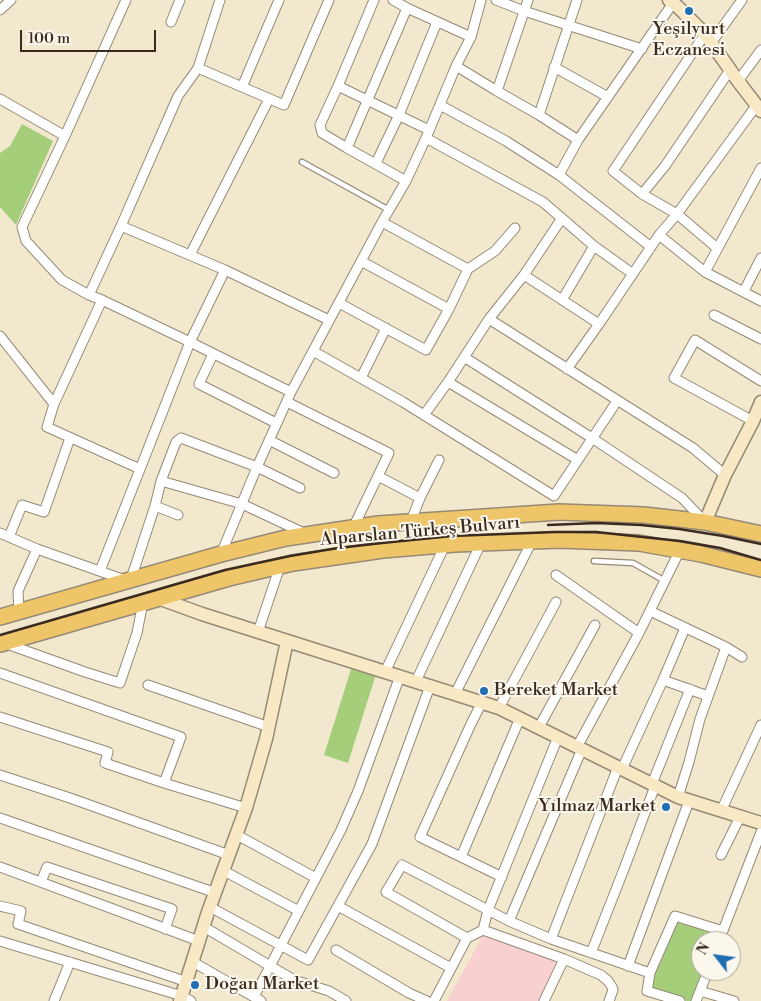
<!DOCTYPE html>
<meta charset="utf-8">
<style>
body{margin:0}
#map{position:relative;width:761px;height:1001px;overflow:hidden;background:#f1e8ce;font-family:"Libre Bodoni",serif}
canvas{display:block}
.north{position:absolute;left:691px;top:931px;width:50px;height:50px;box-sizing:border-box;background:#fbf7ec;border:1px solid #aea59a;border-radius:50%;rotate:300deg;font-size:14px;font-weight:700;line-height:20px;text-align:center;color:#3b2a1e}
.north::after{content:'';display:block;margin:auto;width:18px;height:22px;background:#1f6fb2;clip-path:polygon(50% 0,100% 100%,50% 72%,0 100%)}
.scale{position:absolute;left:20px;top:30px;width:136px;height:22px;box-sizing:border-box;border:2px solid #3b2a1e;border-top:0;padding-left:6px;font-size:15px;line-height:18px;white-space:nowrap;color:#3b2a1e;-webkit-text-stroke:4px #fbf7ec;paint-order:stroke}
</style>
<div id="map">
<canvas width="761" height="1001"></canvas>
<div class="north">N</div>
<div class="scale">100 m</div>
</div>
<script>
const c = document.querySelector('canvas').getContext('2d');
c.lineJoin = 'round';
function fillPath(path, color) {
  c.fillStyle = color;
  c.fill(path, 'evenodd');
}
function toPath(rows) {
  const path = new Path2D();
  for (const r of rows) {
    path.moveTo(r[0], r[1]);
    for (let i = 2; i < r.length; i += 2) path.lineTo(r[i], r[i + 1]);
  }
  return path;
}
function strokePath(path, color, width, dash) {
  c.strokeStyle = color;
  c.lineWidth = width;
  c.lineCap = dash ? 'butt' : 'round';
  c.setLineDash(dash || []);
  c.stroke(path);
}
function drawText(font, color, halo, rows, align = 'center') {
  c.font = font + ' "Libre Bodoni",serif';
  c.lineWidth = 4;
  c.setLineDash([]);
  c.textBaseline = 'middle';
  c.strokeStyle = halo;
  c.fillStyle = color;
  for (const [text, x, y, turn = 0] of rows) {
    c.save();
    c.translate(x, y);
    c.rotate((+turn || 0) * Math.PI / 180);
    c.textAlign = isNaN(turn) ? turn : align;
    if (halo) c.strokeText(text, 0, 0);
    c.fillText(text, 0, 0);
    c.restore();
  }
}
fillPath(toPath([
 [483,935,557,962,540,1001,447,1001]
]), '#f7d0cf');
fillPath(toPath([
 [22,124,53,141,16,225,0,207,0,153,10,146],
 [353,663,377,671,348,763,324,755],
 [676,919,720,933,717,941,701,941,701,971,706,971,694,1001,687,1001,649,989,653,974]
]), '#a4ce7a');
const service = toPath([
 [302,162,389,210],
 [594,561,633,563,665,581]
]);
const minor = toPath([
 [393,0,407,8],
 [496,0,524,11,642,49],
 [0,10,11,0],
 [171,22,180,0],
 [705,34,613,171,642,194,677,214,717,248],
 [711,43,742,0],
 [456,66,497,91,539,115,578,140],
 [554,67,608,97],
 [198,68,284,105,329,0],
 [738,81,761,50],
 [338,86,429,130],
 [242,87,279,0],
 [497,91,528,0],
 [0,99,65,136],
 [440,105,506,141,559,175,651,247],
 [539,115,577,0],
 [426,138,543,202,594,246,633,274],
 [347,148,322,133,320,125,338,86,374,0],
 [376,163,399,115,437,22],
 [559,175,578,140,673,3],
 [406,181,347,148,407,8,471,37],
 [642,194,665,166,730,70],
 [382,222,468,269],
 [121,226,225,270,329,320],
 [659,235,705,272,761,301],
 [190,255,269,99],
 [361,261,449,309],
 [705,272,761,168],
 [524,275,599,324],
 [744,291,761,258],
 [89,295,62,280,26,241,22,227,65,136,126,0],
 [102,300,190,342,225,270],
 [562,300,594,246],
 [339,303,426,350,449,309,468,269,495,251,515,228],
 [714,315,761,339],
 [489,319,693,448,725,475],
 [0,336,54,404],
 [313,351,403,402,554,496,617,401],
 [213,354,199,384,276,423],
 [464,357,592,438,682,498,705,522],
 [567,369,599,324,659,235,677,214,756,106],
 [361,378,386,328],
 [448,382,578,460],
 [287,402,389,453,353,528],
 [424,415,448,382,489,319,524,275,562,218],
 [753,421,674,378,695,340,761,381],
 [269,440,334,473],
 [140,469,47,427,54,404,102,300,89,295,121,226,178,96,198,68,220,0],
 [378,476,420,498,411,521],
 [161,481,242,504,304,533],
 [420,498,439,460],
 [155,506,178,515],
 [0,533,37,549,125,580],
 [9,537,22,505,44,512,70,438],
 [221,554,257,467,291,392,382,222,406,181,426,138,456,66,471,37,481,0],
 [100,571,190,342,291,392],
 [556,575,639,633],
 [131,579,155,506,161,481,176,442,181,438,257,467,300,488],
 [650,611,726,647,742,657],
 [19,612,18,591,37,549],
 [685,628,663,680,708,696],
 [258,632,280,566],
 [7,644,85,672,120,683,137,633,143,602],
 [385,672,445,545],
 [0,673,181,737,164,783],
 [416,681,481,543],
 [148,685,269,727],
 [455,694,532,541],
 [482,702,470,726,420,837,502,877],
 [499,708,556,602],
 [0,717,108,752,105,763,164,783,246,808],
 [539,727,595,625],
 [577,747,639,633,680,550],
 [622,769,663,680],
 [0,775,70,798,229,855],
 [652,784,690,689],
 [678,797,689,762,700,719,726,647],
 [721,811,761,725],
 [0,818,216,893],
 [237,835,316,878],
 [721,855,740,817],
 [461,857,520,718],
 [0,867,199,941],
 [224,871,299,911],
 [41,882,47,867,172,909,165,929],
 [0,906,21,911,18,924,187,982],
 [338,906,451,968],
 [210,907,308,960,372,844,430,686],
 [509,921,582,749],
 [204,927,294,980,329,991,346,1001],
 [483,930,564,959,601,975,608,981,612,987,613,990,609,1001],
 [467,938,386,892,402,865,509,921,551,939,650,973,647,991,680,1001],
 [551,939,618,767],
 [0,941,182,996,191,1001],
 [719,941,761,832],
 [336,950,409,993,427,1001],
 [591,953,624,869,655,786],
 [193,962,261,1001],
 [628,966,689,801],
 [650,973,675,916,723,931],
 [700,991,708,971],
 [254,997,341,830,358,791,400,676],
 [54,1001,70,962],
 [434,1001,467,938,483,930,488,910,558,737],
 [544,1001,564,959],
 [696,1001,700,991,734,1001]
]);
const secondary = toPath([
 [669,0,677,6,705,34,738,81,761,111],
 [705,522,725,475,753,421,761,402],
 [158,598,202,614,499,708,678,797,761,823],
 [180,1001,208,912,246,808,266,739,287,641]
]);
const primary = toPath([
 [0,617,221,554,286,538,378,524,559,512,644,515,705,522,761,534],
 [0,644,229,578,293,563,383,550,455,544,559,540,639,543,701,554,761,569]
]);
strokePath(service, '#968976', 7);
strokePath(minor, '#968976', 11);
strokePath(secondary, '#968976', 15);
strokePath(primary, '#968976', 18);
strokePath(service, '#fff', 4.5);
strokePath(minor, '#fff', 9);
strokePath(secondary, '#f8e8c3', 12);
strokePath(primary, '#eec569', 15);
strokePath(toPath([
 [548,525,597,523,641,525,679,529,723,536,761,544],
 [0,635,225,570,290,556,338,548,382,543,452,536,555,532,596,532,680,541,720,548,761,560]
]), '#3b2a1e', 2.5);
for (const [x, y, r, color] of [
 [689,11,5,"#1f6fb2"],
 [484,691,5,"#1f6fb2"],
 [666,807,5,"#1f6fb2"],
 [195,985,5,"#1f6fb2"]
]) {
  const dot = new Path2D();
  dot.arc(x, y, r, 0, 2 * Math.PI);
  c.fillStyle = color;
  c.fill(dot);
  strokePath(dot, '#fbf7ec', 2);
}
drawText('18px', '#3b2a1e', '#fbf7ec', [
 ["Yeşilyurt",689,30,"center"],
 ["Eczanesi",689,51,"center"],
 ["Bereket Market",494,691],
 ["Yılmaz Market",656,807,"right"],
 ["Doğan Market",205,985]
], 'left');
drawText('18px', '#3b2a1e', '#fbf7ec', [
 ["Alparslan Türkeş Bulvarı",420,532,-5]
]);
</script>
